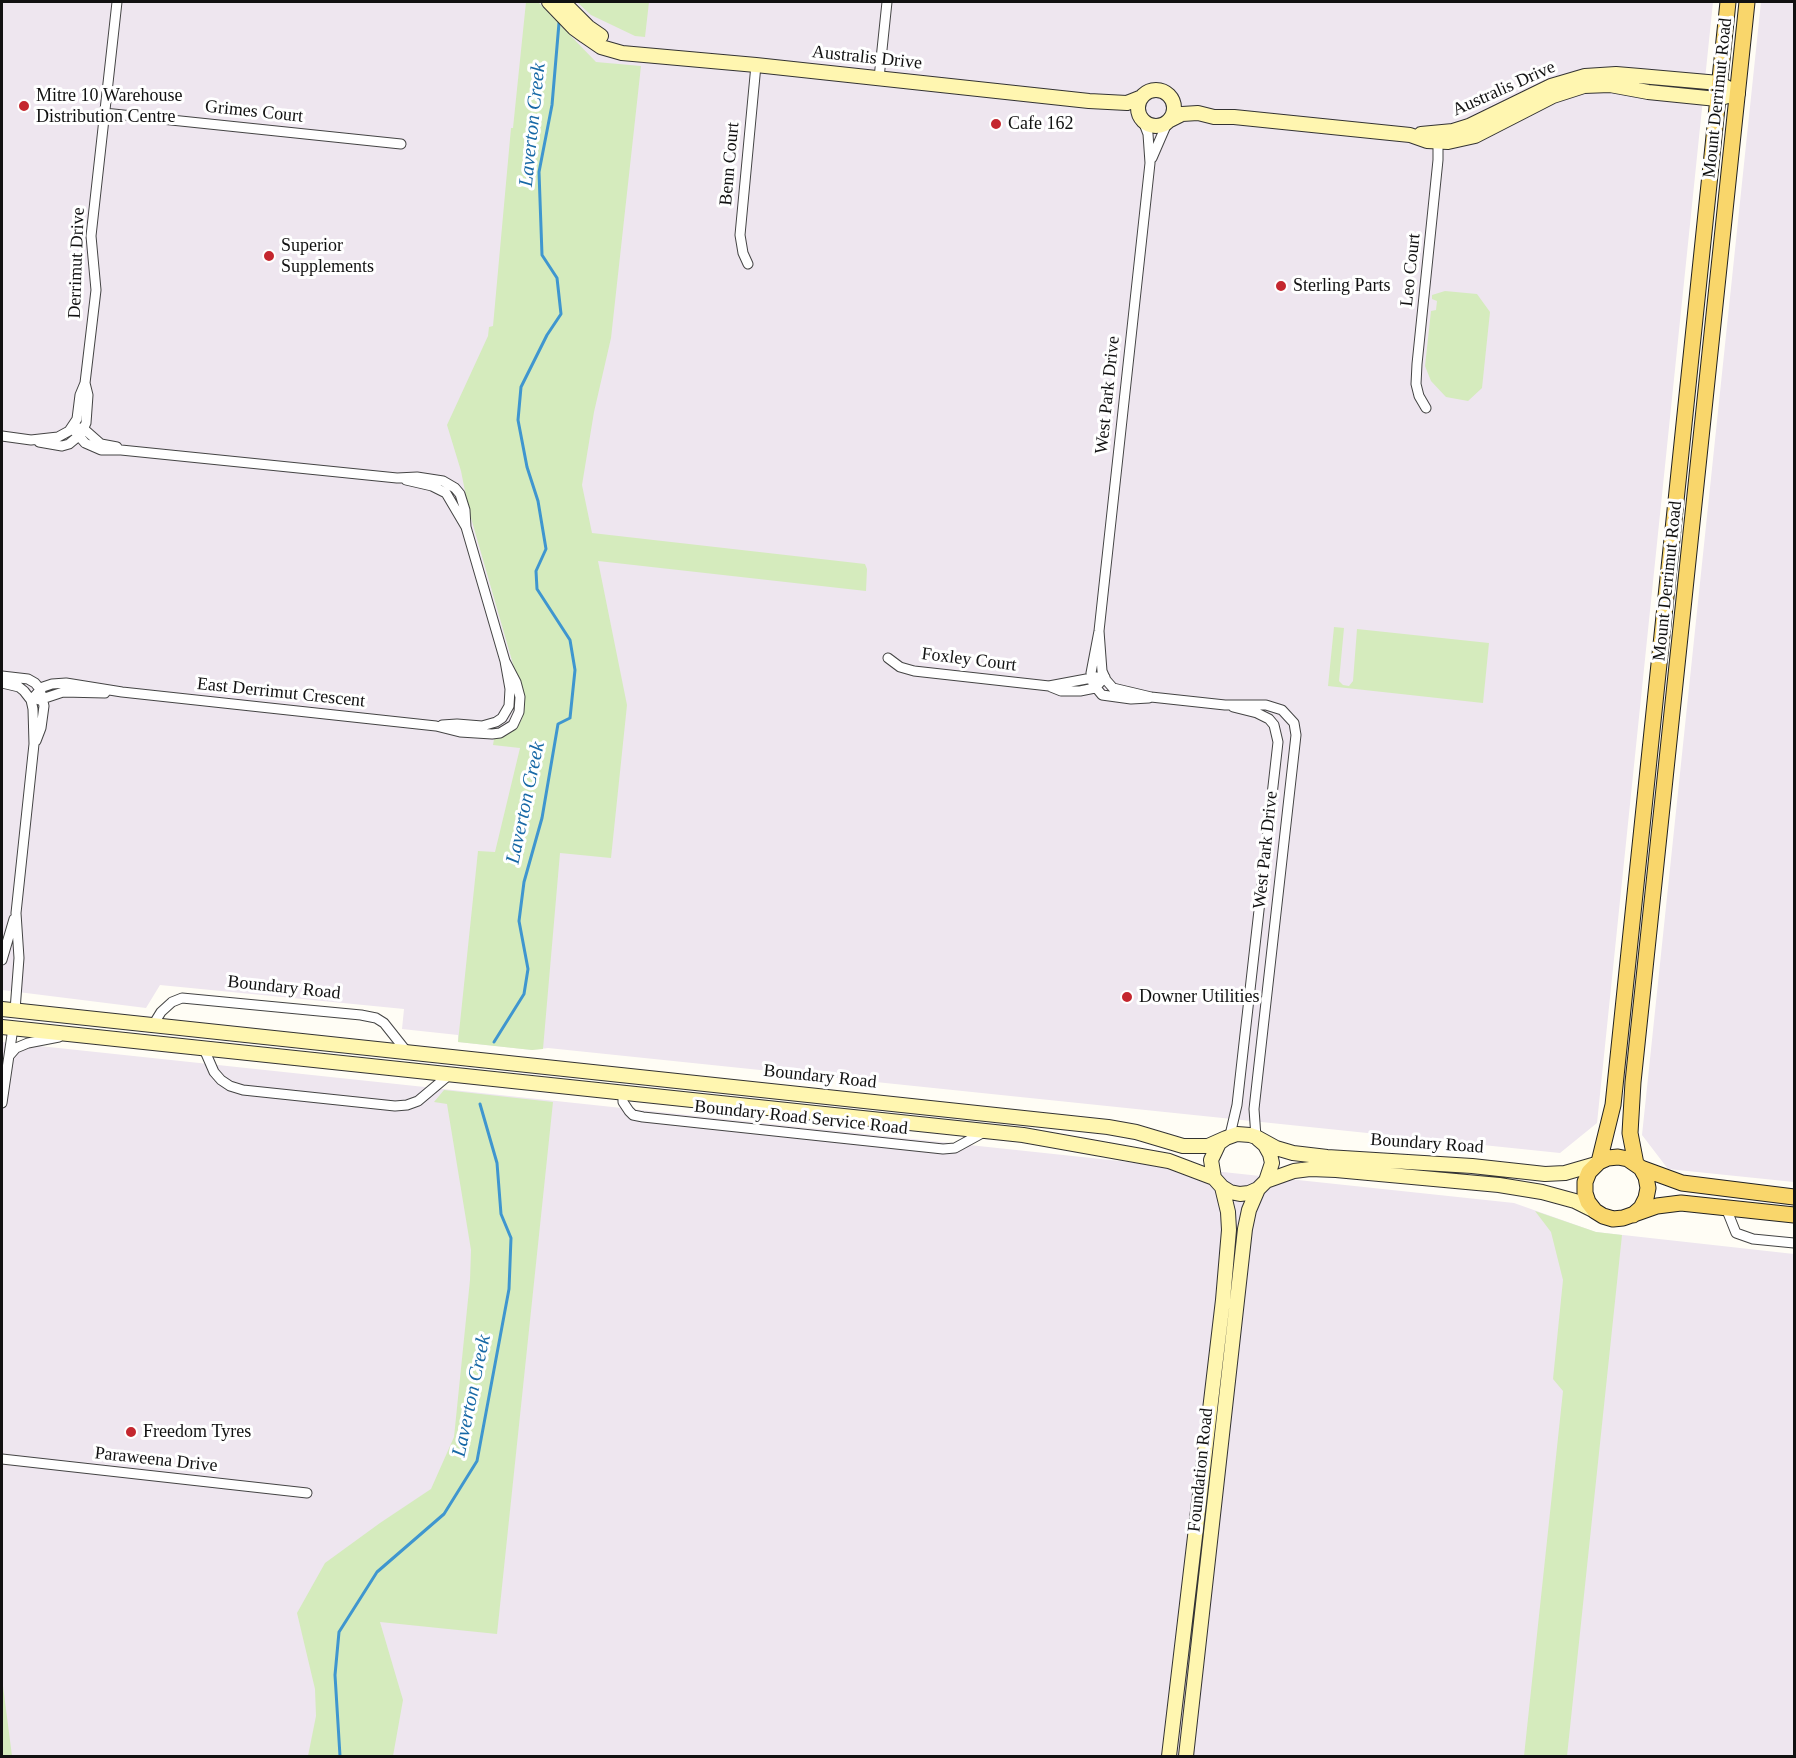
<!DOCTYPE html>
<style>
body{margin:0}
#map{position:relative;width:1796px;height:1758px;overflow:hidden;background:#fffdf5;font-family:Georgia,serif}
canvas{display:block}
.frame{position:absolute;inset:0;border:3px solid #111;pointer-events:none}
</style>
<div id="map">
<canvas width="1796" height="1758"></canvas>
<div class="frame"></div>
</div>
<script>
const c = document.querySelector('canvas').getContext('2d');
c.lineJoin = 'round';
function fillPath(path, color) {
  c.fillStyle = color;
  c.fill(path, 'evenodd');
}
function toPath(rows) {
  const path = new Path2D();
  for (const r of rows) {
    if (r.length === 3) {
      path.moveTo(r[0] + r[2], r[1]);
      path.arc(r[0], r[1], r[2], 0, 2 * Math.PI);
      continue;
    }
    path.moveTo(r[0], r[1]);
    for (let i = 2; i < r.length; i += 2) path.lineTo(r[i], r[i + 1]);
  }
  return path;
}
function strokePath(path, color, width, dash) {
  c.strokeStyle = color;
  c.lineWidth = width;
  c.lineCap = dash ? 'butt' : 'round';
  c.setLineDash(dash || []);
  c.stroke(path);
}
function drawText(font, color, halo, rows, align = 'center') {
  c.font = font + ' Georgia,serif';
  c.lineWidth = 6;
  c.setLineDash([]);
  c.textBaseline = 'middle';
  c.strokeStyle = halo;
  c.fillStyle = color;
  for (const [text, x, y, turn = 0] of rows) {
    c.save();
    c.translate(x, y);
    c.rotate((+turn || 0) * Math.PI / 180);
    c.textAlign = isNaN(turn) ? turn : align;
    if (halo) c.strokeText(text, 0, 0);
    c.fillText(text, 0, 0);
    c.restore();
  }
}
fillPath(toPath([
 [2,2,1713,2,1597,1123,1560,1153,548,1048,532,1050,458,1042,458,1035,402,1029,404,1009,160,985,146,1008,2,990],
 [1761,2,1794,2,1794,1182,1668,1169,1642,1135],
 [2,1042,1514,1203,1596,1232,1794,1254,1794,1756,2,1756]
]), '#eee6ef');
fillPath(toPath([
 [526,2,538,2,596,62,641,66,611,338,594,412,582,485,592,533,865,564,867,569,866,591,598,561,627,705,611,858,560,853,543,1049,532,1050,458,1042,478,851,495,852,520,748,493,745,494,739,505,736,518,726,522,719,525,706,469,511,461,471,447,425,488,336,489,327,493,326,511,128,513,128],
 [577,2,649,2,645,37,635,36,591,15],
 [1445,291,1477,294,1490,312,1482,388,1468,401,1446,397,1431,381,1425,366,1431,311,1436,310,1437,301,1432,299,1432,295],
 [1334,627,1344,628,1339,681,1343,685,1349,686,1353,681,1357,629,1489,643,1483,703,1328,686],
 [444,1090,553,1102,497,1634,380,1622,403,1700,393,1756,308,1756,316,1716,315,1689,297,1613,325,1563,380,1523,431,1489,454,1437,470,1280,471,1250,447,1104,434,1102],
 [1535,1211,1596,1232,1622,1235,1567,1756,1524,1756,1563,1391,1553,1379,1563,1280,1551,1232],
 [2,1670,3,1686,12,1756,2,1756]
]), '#d5ebbd');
strokePath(toPath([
 [494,1042,524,994,528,969,519,921,524,882,542,818,558,724,570,718,575,670,570,640,537,589,536,571,546,549,538,501,527,467,518,420,521,387,547,335,561,314,557,278,542,255,539,172,552,105,559,23],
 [340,1756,335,1675,339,1632,377,1572,444,1514,477,1461,509,1289,511,1238,501,1214,497,1163,480,1104]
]), '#3f96cf', 3);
const street = toPath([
 [879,78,887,2],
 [104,113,401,144],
 [1143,121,1148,134,1150,163,1099,631,1091,673,1093,684,1102,695,1131,699,1149,698],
 [1152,158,1168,121],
 [748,264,743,253,740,235,756,65],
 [1426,408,1419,396,1416,384,1417,364,1438,160,1438,137],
 [72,428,85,443,101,450,121,450,397,478,417,477,443,481,455,488,460,494,465,510,466,527],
 [79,428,84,429,101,444,117,447],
 [2,436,31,440,58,437,69,431,77,419,80,395,85,383,96,290,91,236,117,2],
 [39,442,62,446,69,444,81,434,86,423,88,395,85,383],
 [406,480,432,486,446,493,466,527,505,661,510,689,509,706,502,718,496,722,482,726,457,724,442,725],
 [1099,631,1102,671,1106,680,1113,688,1151,697,1225,705,1266,705,1282,710,1294,723,1296,735,1254,1109,1256,1137],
 [888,658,900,667,914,671,1049,686,1097,677],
 [2,676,28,679,35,683,40,689,44,706,41,728,36,741],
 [2,683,19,687,24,691,31,700,33,709,34,744,16,913,19,958,15,1010],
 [1051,687,1061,691,1080,691,1095,688,1105,677],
 [31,700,43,687,52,684,66,683,122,692,436,726,460,732,492,734,500,733,513,725,519,712,520,697,516,682,505,661],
 [39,700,63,692,105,693],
 [2,960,14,919],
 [153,1025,161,1012,172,1002,182,998,361,1015,376,1018,384,1023,407,1052],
 [204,1049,214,1072,221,1080,230,1086,243,1090,395,1106,407,1105,418,1101,449,1075],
 [9,1056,16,1048,28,1043,59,1037],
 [623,1094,623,1102,629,1111,633,1115,643,1117,943,1149,955,1148,986,1131],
 [2,1103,13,1028],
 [1230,1135,1237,1105,1278,742,1274,725,1269,719,1257,713,1233,707],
 [1726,1208,1736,1233,1753,1239,1794,1243],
 [2,1459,307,1493]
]);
const secondary = toPath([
 [549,2,574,28,585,36,601,47,622,53,756,65,1089,101,1127,103,1142,97],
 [563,2,588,27,601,36],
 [1156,108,18],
 [1170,120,1182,114,1198,113,1214,117,1234,117,1410,135,1427,141,1448,142,1475,136,1553,96,1584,86,1610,85,1648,92,1717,99,1738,93],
 [1421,134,1453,131,1469,126,1551,86,1585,76,1616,74,1640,76,1719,83,1728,88],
 [2,1009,1108,1127,1136,1132,1183,1146,1208,1146,1226,1138],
 [2,1027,1023,1135,1169,1161,1214,1178],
 [1258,1139,1265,1145,1270,1154,1272,1163,1266,1181,1258,1189,1249,1193,1240,1194,1230,1192,1222,1187,1214,1178,1211,1160,1219,1143,1226,1138,1237,1134,1250,1135,1256,1137,1276,1148,1293,1153,1327,1157,1472,1166,1545,1174,1565,1173,1596,1164],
 [1266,1181,1294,1171,1310,1169,1336,1170,1499,1185,1542,1192,1575,1201,1595,1211],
 [1169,1756,1223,1300,1229,1230,1228,1212,1222,1187],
 [1186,1756,1245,1229,1249,1210,1258,1189]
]);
const primary = toPath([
 [1599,1162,1613,1105,1728,2],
 [1636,1164,1630,1133,1633,1082,1747,2],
 [1641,1168,1682,1183,1794,1197],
 [1633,1215,1641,1208,1646,1198,1648,1188,1646,1177,1641,1168,1628,1159,1618,1157,1608,1158,1599,1162,1589,1172,1585,1182,1585,1193,1588,1202,1595,1211,1603,1216,1613,1219,1623,1218,1657,1206,1681,1203,1794,1215]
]);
strokePath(street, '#444', 11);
strokePath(secondary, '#333', 16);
strokePath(primary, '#222', 17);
strokePath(street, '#fff', 9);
strokePath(secondary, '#fff6b0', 14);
strokePath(primary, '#f9d66b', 15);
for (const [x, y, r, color] of [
 [24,106,6,"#c4262e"],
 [996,124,6,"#c4262e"],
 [269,256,6,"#c4262e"],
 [1281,286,6,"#c4262e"],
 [1127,997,6,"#c4262e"],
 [131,1432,6,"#c4262e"]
]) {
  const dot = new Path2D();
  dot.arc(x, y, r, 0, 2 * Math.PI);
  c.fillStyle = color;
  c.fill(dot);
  strokePath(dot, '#fff', 2);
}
drawText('18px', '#111', '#fff', [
 ["Australis Drive",867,58,6],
 ["Australis Drive",1504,89,-24],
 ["Mount Derrimut Road",1718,98,-84],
 ["Grimes Court",254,112,6],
 ["Benn Court",730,164,-85],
 ["Derrimut Drive",77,263,-88],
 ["Leo Court",1411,270,-84],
 ["West Park Drive",1108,395,-84],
 ["Mount Derrimut Road",1668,581,-84],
 ["Foxley Court",969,660,7],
 ["East Derrimut Crescent",281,693,6],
 ["West Park Drive",1266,850,-84],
 ["Boundary Road",284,988,6],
 ["Boundary Road",820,1077,6],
 ["Boundary Road Service Road",801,1118,6],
 ["Boundary Road",1427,1144,4],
 ["Paraweena Drive",156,1460,6],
 ["Foundation Road",1201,1470,-84]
]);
drawText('18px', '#111', '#fff', [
 ["Mitre 10 Warehouse",36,96],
 ["Distribution Centre",36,117],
 ["Cafe 162",1008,124],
 ["Superior",281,246],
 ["Supplements",281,267],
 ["Sterling Parts",1293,286],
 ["Downer Utilities",1139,997],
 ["Freedom Tyres",143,1432]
], 'left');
drawText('italic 20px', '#1768a6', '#fff', [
 ["Laverton Creek",533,125,-84],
 ["Laverton Creek",526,803,-78],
 ["Laverton Creek",472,1396,-78]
]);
</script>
